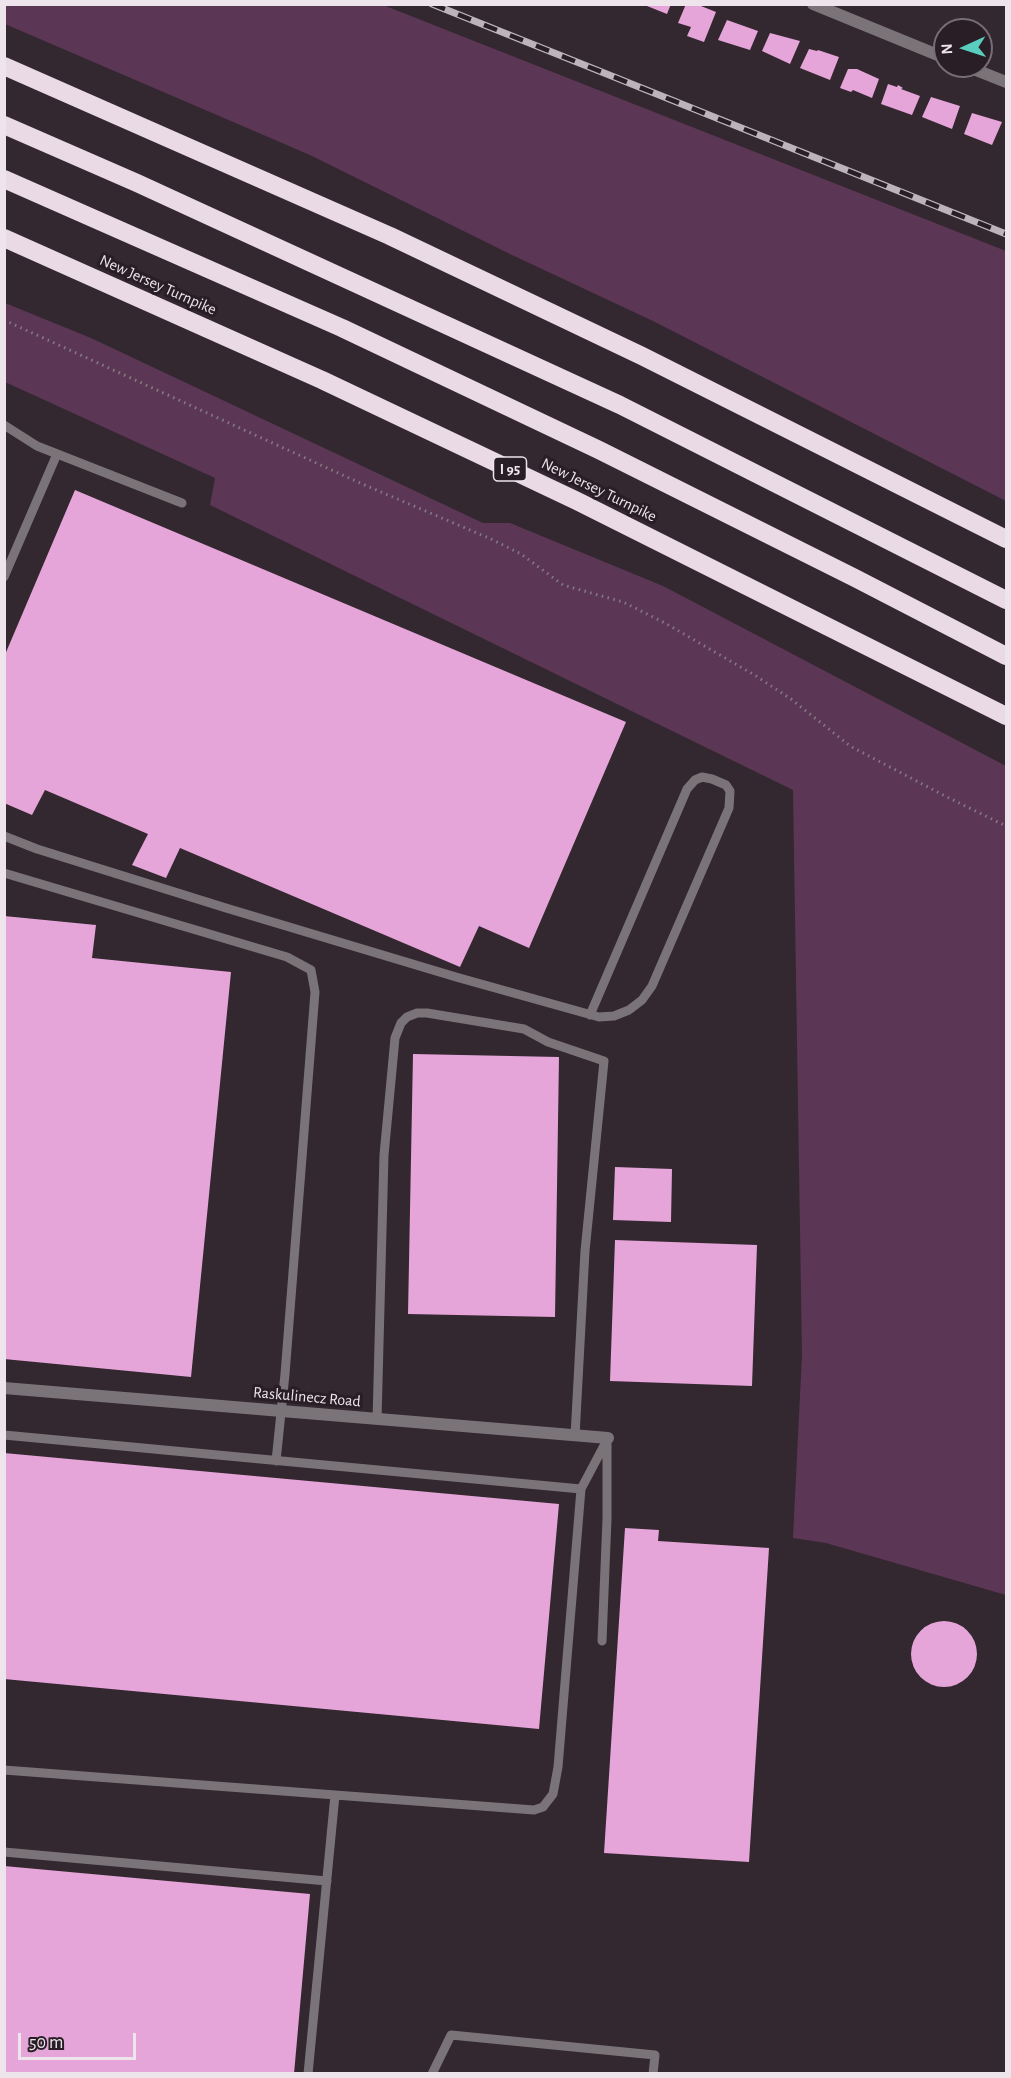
<!DOCTYPE html>
<style>
body{margin:0}
#map{position:relative;width:1011px;height:2078px;overflow:hidden;background:#332730;font-family:"Alegreya Sans",sans-serif}
canvas{display:block}
.frame{position:absolute;inset:0;border:6px solid #ede5eb;pointer-events:none}
.north{position:absolute;left:933px;top:18px;width:60px;height:60px;box-sizing:border-box;background:#291d26;border:2px solid #776d75;border-radius:50%;rotate:267deg;font-size:16px;font-weight:700;line-height:24px;text-align:center;color:#ede5eb}
.north::after{content:'';display:block;margin:auto;width:21px;height:27px;background:#59cebf;clip-path:polygon(50% 0,100% 100%,50% 72%,0 100%)}
.scale{position:absolute;left:18px;top:2033px;width:118px;height:27px;box-sizing:border-box;border:3px solid #ede5eb;border-top:0;padding-left:8px;font-size:18px;line-height:21px;white-space:nowrap;color:#ede5eb;-webkit-text-stroke:4px #291d26;paint-order:stroke}
</style>
<div id="map">
<canvas width="1011" height="2078"></canvas>
<div class="frame"></div>
<div class="north">N</div>
<div class="scale">50 m</div>
</div>
<script>
const c = document.querySelector('canvas').getContext('2d');
c.lineJoin = 'round';
function fillPath(path, color) {
  c.fillStyle = color;
  c.fill(path, 'evenodd');
}
function toPath(rows) {
  const path = new Path2D();
  for (const r of rows) {
    if (r.length === 3) {
      path.moveTo(r[0] + r[2], r[1]);
      path.arc(r[0], r[1], r[2], 0, 2 * Math.PI);
      continue;
    }
    path.moveTo(r[0], r[1]);
    for (let i = 2; i < r.length; i += 2) path.lineTo(r[i], r[i + 1]);
  }
  return path;
}
function strokePath(path, color, width, dash) {
  c.strokeStyle = color;
  c.lineWidth = width;
  c.lineCap = dash ? 'butt' : 'round';
  c.setLineDash(dash || []);
  c.stroke(path);
}
function drawText(font, color, halo, rows, align = 'center') {
  c.font = font + ' "Alegreya Sans",sans-serif';
  c.lineWidth = 6;
  c.setLineDash([]);
  c.textBaseline = 'middle';
  c.strokeStyle = halo;
  c.fillStyle = color;
  for (const [text, x, y, turn = 0] of rows) {
    c.save();
    c.translate(x, y);
    c.rotate((+turn || 0) * Math.PI / 180);
    c.textAlign = isNaN(turn) ? turn : align;
    if (halo) c.strokeText(text, 0, 0);
    c.fillText(text, 0, 0);
    c.restore();
  }
}
fillPath(toPath([
 [5,4,383,5,1006,251,1006,501,653,321,512,255,310,155,5,24],
 [5,303,91,338,483,523,510,523,663,586,1006,766,1006,1595,826,1543,793,1538,802,1355,793,790,210,505,215,478,5,382]
]), '#5c3755');
fillPath(toPath([
 [642,4,671,4,667,14],
 [686,4,695,6,696,4,716,12,704,42,687,36,691,27,678,23],
 [727,20,758,31,750,50,718,40],
 [770,33,800,41,790,64,762,51],
 [809,49,817,51,818,50,839,57,830,80,800,68],
 [848,69,857,69,879,79,872,98,853,90,851,92,840,88],
 [888,84,897,87,898,85,903,88,901,89,920,96,912,115,881,104],
 [931,97,960,106,952,129,922,117],
 [972,113,1002,122,992,145,964,134],
 [75,490,626,722,529,948,479,926,460,967,180,848,166,878,132,865,148,834,45,790,32,815,4,803,4,657],
 [4,916,96,925,92,958,231,972,191,1377,4,1359],
 [413,1054,559,1057,555,1317,408,1314],
 [615,1167,672,1169,671,1222,613,1220],
 [615,1240,757,1245,752,1386,610,1381],
 [4,1453,559,1504,539,1729,4,1679],
 [625,1528,659,1530,658,1541,769,1548,749,1862,604,1853],
 [944,1654,33],
 [4,1866,310,1894,294,2074,4,2074]
]), '#e5a5d8');
strokePath(toPath([
 [4,320,360,483,491,539,521,554,563,585,623,602,665,623,756,676,791,699,850,746,945,796,1006,826]
]), '#847a82', 3, [1.5, 4.5]);
strokePath(toPath([
 [4,425,37,446,182,503],
 [4,577,57,454],
 [4,836,37,849,226,908,456,977,599,1017,614,1016,629,1010,642,1000,652,986,729,808,730,791,726,785,712,779,702,777,695,780,687,789,590,1015],
 [4,873,287,957,311,970,315,992,285,1374,276,1461],
 [377,1420,384,1155,395,1038,401,1023,407,1017,417,1013,427,1013,524,1029,548,1042,604,1061,585,1251,575,1436],
 [4,1435,581,1489],
 [602,1641,607,1519,607,1441],
 [4,1770,534,1810,543,1807,553,1794,558,1767,581,1489,608,1438],
 [4,1852,327,1881],
 [308,2074,335,1795],
 [432,2074,451,2035,655,2055,653,2074]
]), '#7a7479', 9);
strokePath(toPath([
 [813,4,945,58],
 [966,66,1006,82],
 [4,1388,608,1438]
]), '#7a7479', 12);
strokePath(toPath([
 [4,66,390,236,642,356,1006,539],
 [4,125,137,183,620,405,1006,600],
 [4,179,342,328,599,450,855,578,1006,656],
 [4,238,322,380,577,501,1006,716]
]), '#eadae6', 18);
const rail = toPath([
 [432,4,1006,234]
]);
strokePath(rail, '#bdb4bb', 7);
strokePath(rail, '#291d26', 4.5, [14]);
for (const [x, y, w] of [
 [510,469,33]
]) {
  const box = new Path2D();
  box.roundRect(x - w / 2, y - 12, w, 24, 4.5);
  c.fillStyle = '#291d26';
  c.fill(box);
  strokePath(box, '#ede5eb', 1.5);
}
drawText('bold 15px', '#ede5eb', null, [
 ["I 95",510,469]
]);
drawText('16px', '#ede5eb', '#291d26', [
 ["New Jersey Turnpike",158,285,24],
 ["New Jersey Turnpike",599,490,26],
 ["Raskulinecz Road",307,1397,5]
]);
</script>
